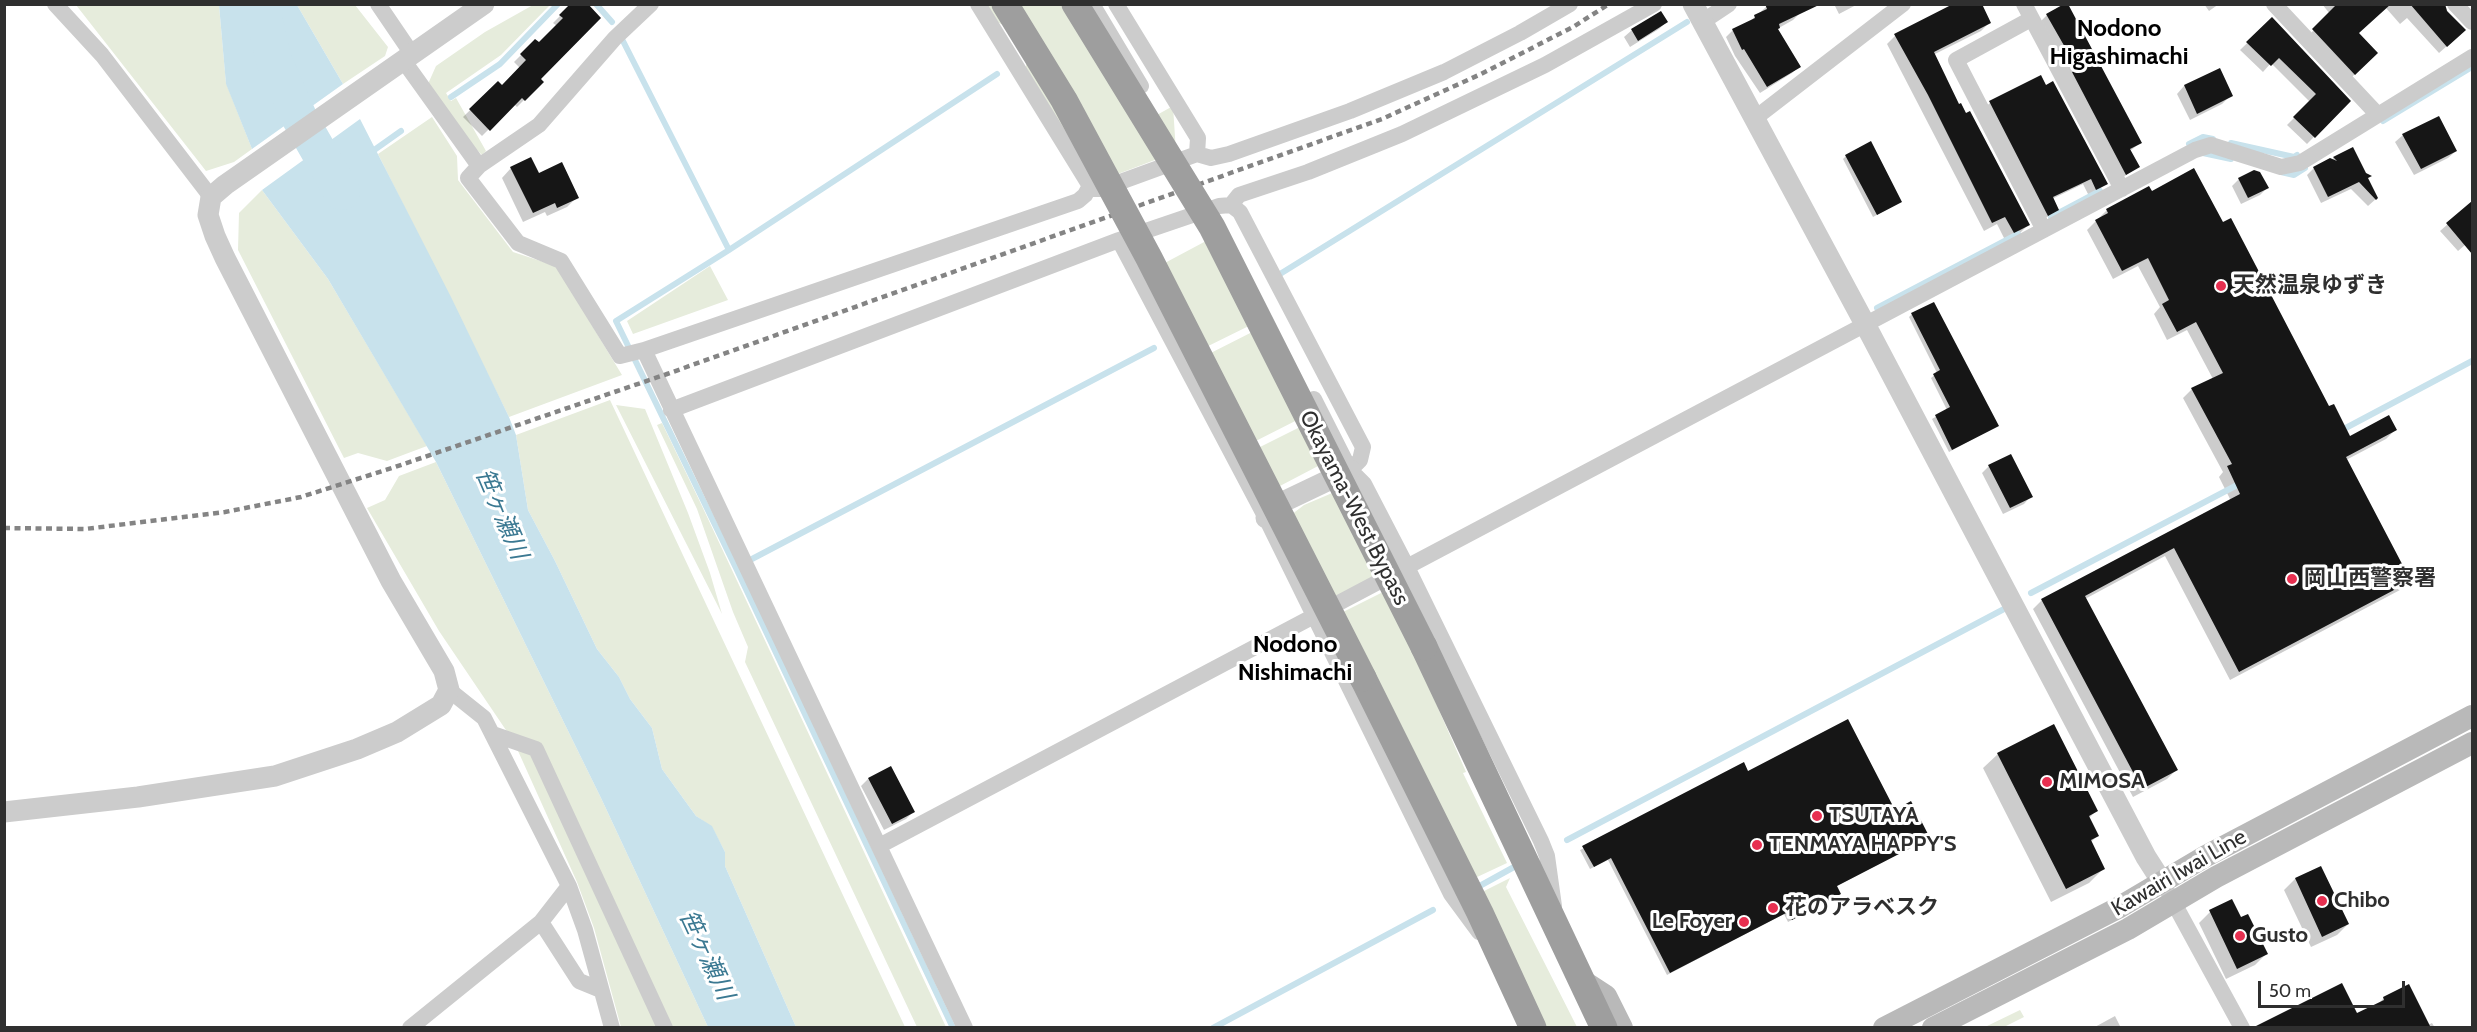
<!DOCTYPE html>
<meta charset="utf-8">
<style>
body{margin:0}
#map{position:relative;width:2477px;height:1032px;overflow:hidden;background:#fff;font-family:Cabin,sans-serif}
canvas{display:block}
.frame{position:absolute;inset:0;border:6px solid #2f2f2f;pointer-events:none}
.scale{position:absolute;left:2258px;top:981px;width:147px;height:27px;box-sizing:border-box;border:3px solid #2f2f2f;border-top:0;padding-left:8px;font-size:18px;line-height:21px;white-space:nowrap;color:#2f2f2f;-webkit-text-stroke:4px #fff;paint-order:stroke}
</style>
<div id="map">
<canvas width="2477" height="1032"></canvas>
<div class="frame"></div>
<div class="scale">50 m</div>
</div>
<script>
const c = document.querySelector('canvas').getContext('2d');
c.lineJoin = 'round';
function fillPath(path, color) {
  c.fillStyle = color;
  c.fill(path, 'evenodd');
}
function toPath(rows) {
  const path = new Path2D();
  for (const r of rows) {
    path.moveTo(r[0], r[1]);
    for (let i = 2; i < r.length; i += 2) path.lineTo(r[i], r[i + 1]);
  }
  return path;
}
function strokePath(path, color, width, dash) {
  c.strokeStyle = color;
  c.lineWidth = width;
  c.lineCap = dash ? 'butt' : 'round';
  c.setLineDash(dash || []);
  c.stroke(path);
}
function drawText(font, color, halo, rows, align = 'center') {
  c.font = font + ' Cabin,"Noto Sans JP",sans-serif';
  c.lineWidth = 6;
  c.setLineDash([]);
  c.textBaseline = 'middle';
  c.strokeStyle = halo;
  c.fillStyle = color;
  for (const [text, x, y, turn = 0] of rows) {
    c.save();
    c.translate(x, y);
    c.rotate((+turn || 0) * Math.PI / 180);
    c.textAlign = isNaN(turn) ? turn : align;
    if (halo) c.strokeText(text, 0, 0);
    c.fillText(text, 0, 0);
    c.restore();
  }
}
fillPath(toPath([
 [76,5,219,5,226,83,252,149,234,162,206,171],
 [297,5,355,5,388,47,385,56,343,84],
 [533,5,550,5,501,55,446,93,451,101,456,98,486,151,482,155,465,138,428,84,436,66,485,32],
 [986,5,1086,5,1155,116,1173,106,1176,152,1102,180,1067,137,1026,72,1026,59,1007,27,997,22],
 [432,117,457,156,458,180,513,252,556,266,622,375,509,417,378,154],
 [262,190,328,279,427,446,387,461,358,453,344,458,238,250,239,213],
 [1221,233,1333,450,1320,465,1278,487,1264,503,1192,367,1146,273],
 [1265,318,1268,324,1191,363,1188,356],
 [1313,412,1316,419,1240,457,1238,450],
 [710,266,728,300,633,334,627,321],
 [610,400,905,1027,796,1027,725,866,725,852,712,827,696,816,662,769,652,728,630,699,619,677,597,649,555,561,528,510,516,435],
 [616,405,645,409,688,513,710,573,722,614],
 [662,423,702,506,946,1027,917,1027,745,662,748,647,733,612,697,509,657,425],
 [436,462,601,798,708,1027,621,1027,594,928,577,882,514,742,439,631,367,508,385,500,399,476],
 [1337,491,1393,568,1320,604,1291,515,1304,505],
 [1383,592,1421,669,1466,772,1463,773,1507,863,1475,878,1343,612],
 [1510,878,1506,887,1577,1027,1545,1027,1482,892],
 [2020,1010,2024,1017,2004,1027,1985,1027]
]), '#e6ecdc');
fillPath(toPath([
 [219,5,297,5,343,84,252,149,226,84],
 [360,119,451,297,509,417,516,435,528,510,555,561,597,649,619,677,630,699,652,728,662,769,696,816,712,826,725,852,725,866,796,1027,708,1027,601,798,436,462,328,279,262,190]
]), '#c8e2ec');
fillPath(toPath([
 [572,4,539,79,542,82,517,107,514,104,482,136,463,117,498,83,502,87,520,68,514,62,535,41,539,44,557,26,553,23],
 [1834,4,1858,4,1839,14],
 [2204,4,2219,4,2209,11],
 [2322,4,2445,4,2456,38,2439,53,2407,18,2400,24,2386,8,2357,34,2376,53,2347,82,2306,38,2330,14],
 [1766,7,1800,13,1793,20,1777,29,1799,66,1792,73,1760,93,1735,56,1726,37,1733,30,1748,23],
 [1661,13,1666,22,1659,29,1630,47,1624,37,1632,30],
 [2047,15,2140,143,2130,151,2138,167,2119,180,2041,21],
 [2272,19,2349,101,2307,144,2287,125,2310,102,2271,63,2263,72,2240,50],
 [1989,23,1981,31,1933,55,1959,106,2028,225,2020,233,2005,240,1997,224,1984,231,1887,44,1895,36],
 [2219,70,2229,97,2222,104,2190,120,2177,94,2184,86],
 [1990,103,2106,184,2089,196,2083,184,2052,199,2058,210,2041,221,1983,109],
 [2438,118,2456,151,2448,158,2414,175,2395,142,2403,135],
 [2352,149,2377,198,2368,206,2351,189,2321,203,2307,175,2314,168],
 [1846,156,1897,204,1873,217,1843,159],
 [511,168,538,175,577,197,567,207,547,216,545,212,523,222,502,178],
 [2239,179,2267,188,2260,195,2241,204,2232,186],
 [2149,188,2329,408,2350,438,2395,430,2386,439,2346,460,2409,581,2400,590,2230,680,2165,556,2085,599,2176,770,2167,779,2133,797,2033,609,2042,600,2231,501,2219,477,2223,472,2183,398,2192,389,2213,379,2187,330,2167,340,2154,314,2160,307,2138,266,2113,279,2087,230,2107,210],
 [2472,203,2472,239,2458,251,2440,231],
 [1912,314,1997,426,1949,452,1932,419,1947,410,1931,378,1937,373,1909,317],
 [1989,466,2031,496,2024,504,2003,514,1982,473],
 [1998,754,2096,811,2088,819,2097,836,2090,843,2103,869,2089,883,2051,902,1983,768],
 [1748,773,1894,812,1925,840,1835,887,1839,894,1836,897,1788,922,1784,914,1667,975,1608,860,1590,869,1580,850],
 [868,779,913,812,906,819,884,830,861,786],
 [2321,868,2348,924,2337,935,2311,947,2284,890,2295,879],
 [2232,901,2241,919,2266,954,2255,965,2226,979,2199,923,2210,912],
 [2384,998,2428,1025,2432,1023,2435,1028,2261,1028,2356,1015,2376,1006],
 [2115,1016,2121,1028,2093,1028]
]), '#0003');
strokePath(toPath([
 [596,4,612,22],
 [623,41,729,250],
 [451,97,500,64,558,4],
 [2383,121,2472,67],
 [2231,143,2294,157,2297,155],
 [2189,144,2203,137,2213,139],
 [370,153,401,131],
 [2203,153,2231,159],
 [2281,172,2294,175,2305,168],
 [2051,217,2100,191],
 [1280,274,1687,22],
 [1877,308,2018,234],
 [2340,431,2472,361],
 [752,559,1154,348],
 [2031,593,2241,483],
 [1567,840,2004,609],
 [1476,888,1514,867],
 [953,1028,736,568,616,321,729,250,997,74],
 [1213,1028,1433,910]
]), '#c8e2ec', 6);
strokePath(toPath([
 [261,4,274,61,299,117,342,192]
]), '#c8e2ec', 36);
fillPath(toPath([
 [570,4,588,4,601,18,541,79,544,82,525,101,522,98,490,131,469,109,498,81,502,85,526,60,520,54,535,39,539,42,563,18,559,15],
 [1765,4,1821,4,1779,24,1780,28,1778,29,1801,67,1767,87,1744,49,1742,50,1732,29,1755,18,1754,15,1767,9],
 [1953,4,1982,4,1991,23,1934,52,1959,104,1961,103,1966,113,1970,111,2030,225,2014,233,2005,217,1992,223,1928,95,1894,34],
 [2064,4,2068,4,2142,143,2130,149,2140,167,2126,175,2072,72,2078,70,2046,14],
 [2337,4,2391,4,2359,33,2378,53,2355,75,2312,29],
 [2410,4,2445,4,2447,11,2466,30,2447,47],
 [1661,11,1668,22,1638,41,1631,29],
 [2272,17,2351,101,2315,138,2293,117,2316,94,2279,58,2271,66,2246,42],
 [2220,68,2233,96,2197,114,2184,85],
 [2041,75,2046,85,2053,81,2108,184,2096,190,2091,179,2053,197,2059,210,2048,216,1989,101],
 [2439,116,2457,151,2421,169,2402,134],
 [1871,141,1902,202,1877,215,1845,155],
 [2353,147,2366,173,2372,176,2368,178,2378,198,2376,200,2359,182,2328,197,2313,167,2330,158,2337,161,2333,157],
 [531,157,539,173,562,162,579,198,557,208,555,203,533,213,510,167],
 [2194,168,2223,222,2231,218,2329,406,2334,404,2350,436,2389,415,2397,430,2346,457,2411,581,2239,672,2174,548,2085,596,2178,770,2142,789,2041,599,2240,494,2227,466,2232,464,2191,388,2223,373,2196,322,2177,332,2162,304,2169,300,2148,258,2122,271,2095,220,2108,213,2106,209,2149,186,2152,191],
 [2254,170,2260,172,2269,188,2248,198,2238,178],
 [2472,201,2472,254,2446,223],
 [1934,302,1999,426,1952,450,1935,415,1950,407,1933,374,1940,370,1911,313],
 [2011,454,2033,497,2010,508,1988,465],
 [1848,719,1895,810,1911,801,1930,838,1837,886,1841,894,1792,920,1788,912,1670,973,1611,858,1594,867,1582,846,1744,762,1748,771],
 [2054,724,2098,811,2089,816,2099,836,2091,840,2105,869,2066,889,1997,753],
 [891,766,915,812,892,824,868,778],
 [2321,866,2349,924,2322,937,2295,878],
 [2232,899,2241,917,2248,914,2268,954,2237,969,2209,910],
 [2342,983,2357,1013,2384,1000,2383,997,2409,984,2431,1028,2252,1028]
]), '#161616');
strokePath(toPath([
 [55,4,102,55,211,197],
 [378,4,412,54],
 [978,4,1090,186,1094,189,1101,189,1197,154,1211,158,1229,154,1350,111,1444,72,1520,33,1570,4],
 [1092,4,1141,86],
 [1116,4,1198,138,1197,154],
 [2024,4,2122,189],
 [2274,4,2378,115],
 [2455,4,2472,22],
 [2031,19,1956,60,2044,230],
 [1702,22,1729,4],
 [403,60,479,166],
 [1754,119,1903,4],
 [1231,205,1239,195,1308,172,1402,134,1545,65,1654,4],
 [644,350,620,356,561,261,518,243,468,178,479,166,539,125,615,38,651,4],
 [1314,399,1350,470,1364,484,1407,567,1541,841,1547,856,1554,906],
 [671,410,1119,240],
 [1350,470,1360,460,1363,447,1240,212,1231,205,1219,206,1119,240,1266,518,1451,894,1479,932],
 [449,690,484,718,569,886,585,930,612,1028],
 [493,734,536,749,665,1028],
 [881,845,2195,150,2211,145,2281,167,2300,163,2472,57],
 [2169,894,2242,1028],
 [541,922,579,981,601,990],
 [410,1028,541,922,569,886],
 [965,1028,644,350,1078,201,1085,195,1090,186]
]), '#ccc', 16);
strokePath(toPath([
 [1693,4,1865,324,2146,857,2162,882],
 [1266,518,1285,501,1350,470],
 [4,812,138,797,275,776,357,749,397,732,441,705,449,690,444,671,391,581,225,258,215,236,208,215,211,197,225,185,484,4]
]), '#ccc', 21);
strokePath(toPath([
 [1583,981,1606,996,1622,1028],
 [1884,1028,2118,908,2206,856,2472,716],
 [1933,1028,2128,929,2216,877,2472,743]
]), '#b9b9b9', 22);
strokePath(toPath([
 [1424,647,1604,1028],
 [1363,678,1480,913,1533,1028]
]), '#9e9e9e', 27);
strokePath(toPath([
 [4,528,85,529,225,512,301,497,395,467,667,374,1382,119,1481,74,1573,27,1609,4]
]), '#848484', 4.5, [6, 4.5]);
strokePath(toPath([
 [1005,4,1064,100,1149,258,1363,678],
 [1075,4,1212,227,1424,647]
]), '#9e9e9e', 27);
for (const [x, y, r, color] of [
 [2221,286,6,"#e72f50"],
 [2292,579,6,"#e72f50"],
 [2047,782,6,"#e72f50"],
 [1817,816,6,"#e72f50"],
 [1757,845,6,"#e72f50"],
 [2322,901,6,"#e72f50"],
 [1773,908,6,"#e72f50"],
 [1744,922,6,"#e72f50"],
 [2240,936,6,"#e72f50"]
]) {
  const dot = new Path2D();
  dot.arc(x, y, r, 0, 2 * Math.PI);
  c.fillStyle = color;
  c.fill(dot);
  strokePath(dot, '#fff', 2);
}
drawText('bold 22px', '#2f2f2f', '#fff', [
 ["天然温泉ゆずき",2233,286],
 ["岡山西警察署",2304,579],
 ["MIMOSA",2059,782],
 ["TSUTAYA",1829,816],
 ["TENMAYA HAPPY'S",1769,845],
 ["Chibo",2334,901],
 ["花のアラベスク",1785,908],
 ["Le Foyer",1732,922,"right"],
 ["Gusto",2252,936]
], 'left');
drawText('22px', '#2f2f2f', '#fff', [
 ["Okayama-West Bypass",1354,508,63],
 ["Kawairi Iwai Line",2179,873,-30]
]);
drawText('bold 24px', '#000', '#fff', [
 ["Nodono",2119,29],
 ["Higashimachi",2119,57],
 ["Nodono",1295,645],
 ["Nishimachi",1295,673]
]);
drawText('italic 24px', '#3b7992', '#fff', [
 ["笹ヶ瀬川",501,514,67],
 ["笹ヶ瀬川",706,955,65]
]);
</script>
